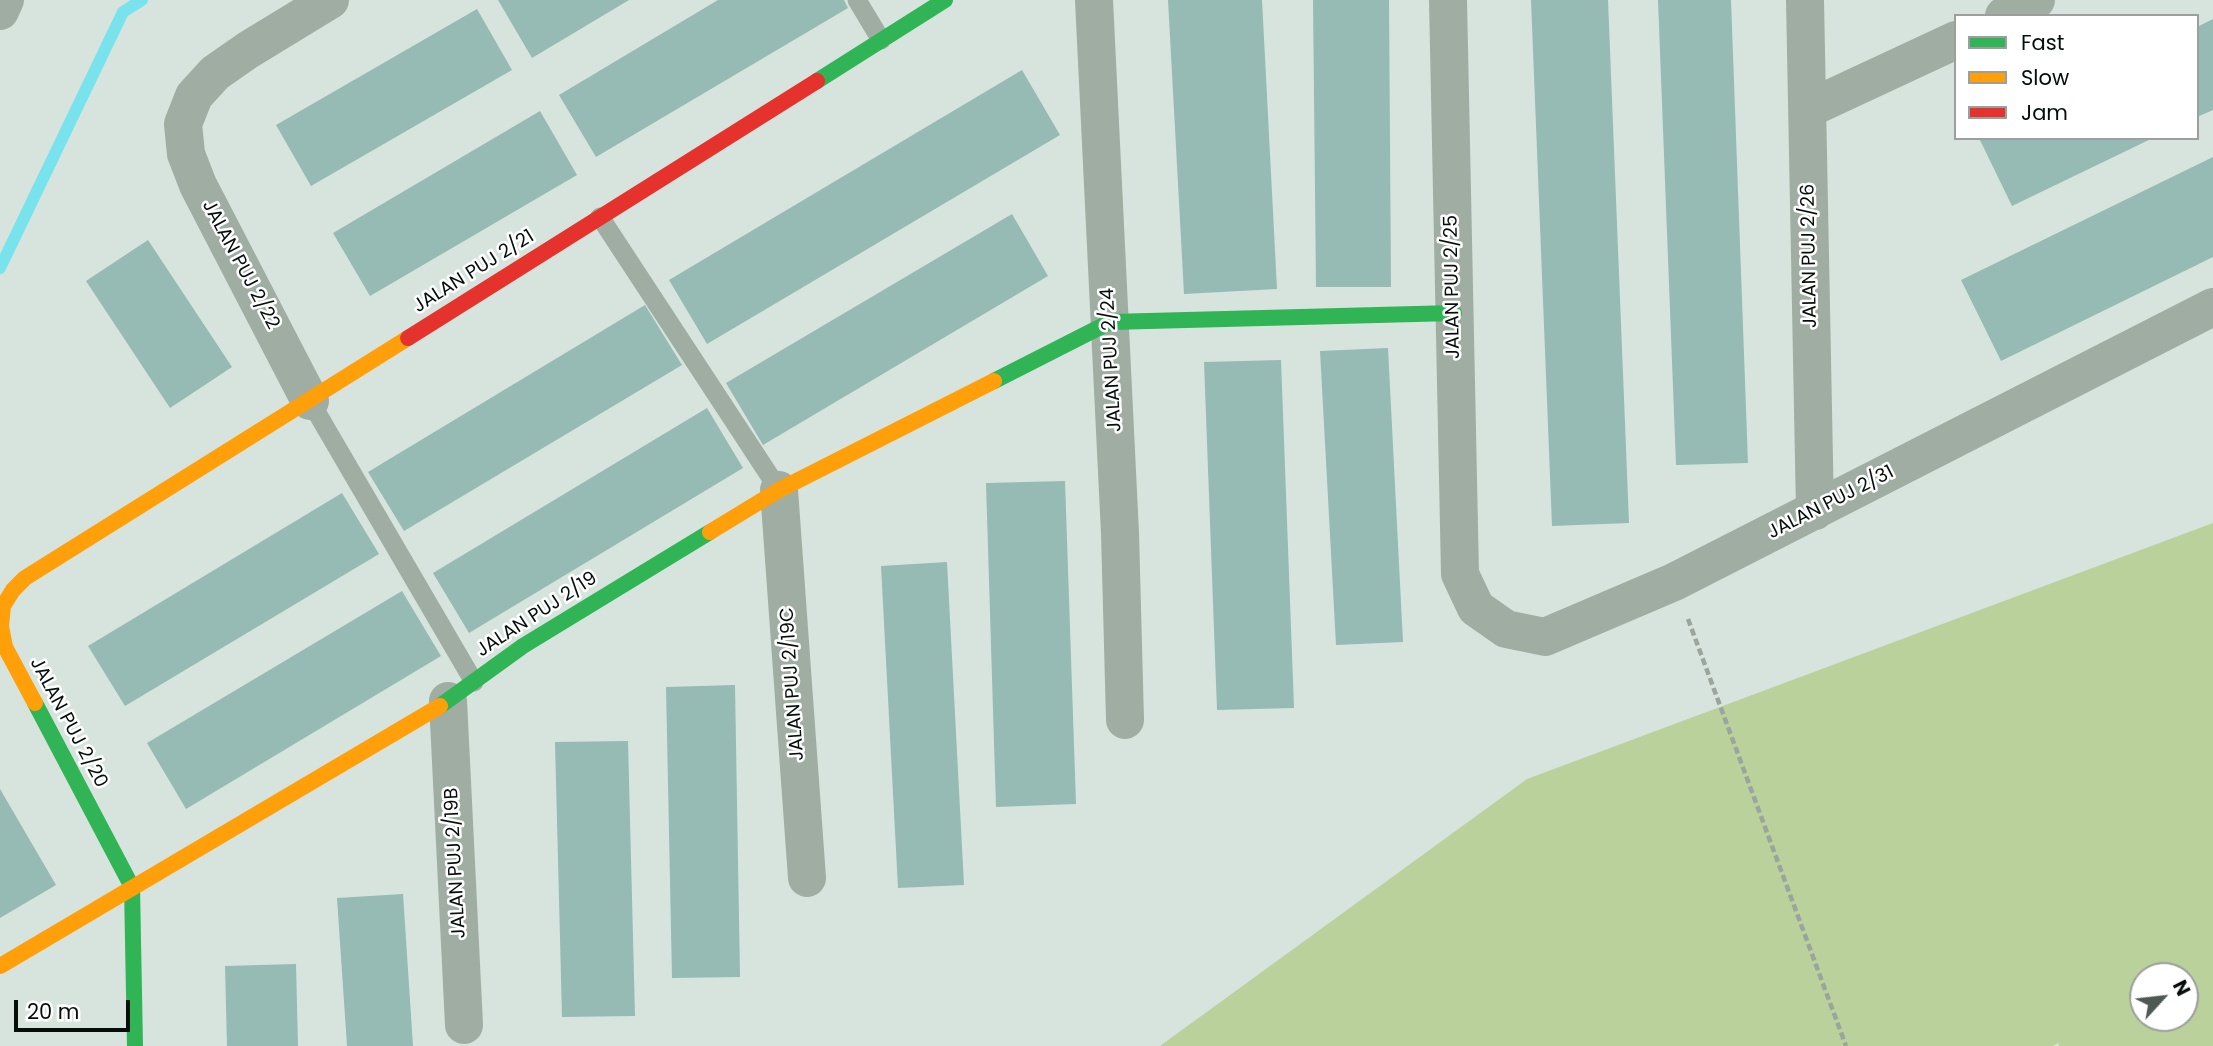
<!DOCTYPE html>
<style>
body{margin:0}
#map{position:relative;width:2213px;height:1046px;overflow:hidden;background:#d6e4dd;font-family:Poppins,sans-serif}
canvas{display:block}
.legend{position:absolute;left:1954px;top:14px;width:245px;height:126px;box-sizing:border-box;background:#fff;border:2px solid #9b9f9d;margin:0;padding:9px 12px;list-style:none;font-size:21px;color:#050e0a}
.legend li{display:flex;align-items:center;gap:14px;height:35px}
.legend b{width:35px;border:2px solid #9b9f9d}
.north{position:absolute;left:2129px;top:962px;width:70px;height:70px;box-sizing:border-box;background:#fff;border:2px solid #9b9f9d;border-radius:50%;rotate:63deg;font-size:19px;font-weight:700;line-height:28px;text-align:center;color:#050e0a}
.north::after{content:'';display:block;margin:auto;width:24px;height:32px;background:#4e5954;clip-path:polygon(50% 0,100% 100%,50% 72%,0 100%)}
.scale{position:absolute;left:14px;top:1000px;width:116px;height:32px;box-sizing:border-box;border:4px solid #050e0a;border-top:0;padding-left:9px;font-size:21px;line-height:24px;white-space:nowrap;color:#050e0a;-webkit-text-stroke:5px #fff;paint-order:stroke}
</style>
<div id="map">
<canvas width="2213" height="1046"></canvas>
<ul class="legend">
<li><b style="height:9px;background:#30b455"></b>Fast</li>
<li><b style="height:9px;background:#ff9f0a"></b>Slow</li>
<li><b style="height:9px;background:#e5322d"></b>Jam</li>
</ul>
<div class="north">N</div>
<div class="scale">20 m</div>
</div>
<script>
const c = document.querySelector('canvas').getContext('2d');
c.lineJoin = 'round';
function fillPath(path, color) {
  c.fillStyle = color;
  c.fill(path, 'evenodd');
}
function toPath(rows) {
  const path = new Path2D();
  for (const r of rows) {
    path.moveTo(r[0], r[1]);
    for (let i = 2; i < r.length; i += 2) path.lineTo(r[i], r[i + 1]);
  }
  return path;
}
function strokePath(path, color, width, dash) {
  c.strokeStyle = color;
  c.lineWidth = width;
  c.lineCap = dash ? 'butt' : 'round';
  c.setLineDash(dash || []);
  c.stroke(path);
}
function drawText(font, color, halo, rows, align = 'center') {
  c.font = font + ' Poppins,sans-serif';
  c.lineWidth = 5;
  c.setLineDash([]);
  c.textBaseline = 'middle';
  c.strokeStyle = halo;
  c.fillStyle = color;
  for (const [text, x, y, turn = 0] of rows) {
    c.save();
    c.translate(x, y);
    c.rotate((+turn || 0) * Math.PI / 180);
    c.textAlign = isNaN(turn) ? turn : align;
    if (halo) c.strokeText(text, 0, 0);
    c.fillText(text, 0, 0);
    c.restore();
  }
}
fillPath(toPath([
 [2213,523,2213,1046,2059,1046,2058,1043,2053,1046,1160,1046,1527,779],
 [2143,976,2185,976,2185,1018,2143,1018]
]), '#bad19c');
strokePath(toPath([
 [0,268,123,12,142,0]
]), '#78e3ec', 12);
fillPath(toPath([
 [498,0,629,0,532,58],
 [718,0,844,0,848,8,596,157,559,95],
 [1168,0,1262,0,1277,289,1184,294],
 [1313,0,1389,0,1391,287,1316,287],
 [1531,0,1608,0,1629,523,1552,526],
 [1658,0,1731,0,1748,463,1676,465],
 [477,9,512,70,311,186,276,125],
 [2213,19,2213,110,2197,117,2197,27],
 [1022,70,1060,135,707,344,669,280],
 [540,111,577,175,370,296,333,233],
 [1979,138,2153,138,2012,206],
 [2213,157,2213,257,2001,361,1961,280],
 [1012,214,1048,276,763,445,726,383],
 [148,240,232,367,170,408,86,281],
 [645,305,682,365,404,531,368,472],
 [1388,348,1403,642,1336,645,1320,351],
 [1281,360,1294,708,1217,710,1204,362],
 [707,408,743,468,469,633,433,573],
 [1065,481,1076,804,996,807,986,483],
 [342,493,379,554,125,706,88,646],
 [947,562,964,885,898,888,881,566],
 [402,591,441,656,186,809,147,743],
 [735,685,740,977,672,978,666,687],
 [628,741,635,1016,562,1017,555,742],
 [0,789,56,885,0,918],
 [403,894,413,1046,347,1046,337,898],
 [296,964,298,1046,227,1046,225,966]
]), '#96bab4');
strokePath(toPath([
 [1688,619,1846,1046]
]), '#9aa59d', 4.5, [7, 3.5]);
strokePath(toPath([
 [857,0,881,40],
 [600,217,779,490],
 [310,401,474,682]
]), '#a0ada2', 19);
strokePath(toPath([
 [1094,0,1120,533,1125,720],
 [1448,0,1460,574,1476,608,1506,629,1545,637,1674,582,2213,307],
 [1805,0,1815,511],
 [0,11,5,0],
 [2004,16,2036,0],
 [1808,109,1956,40],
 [310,401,198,185,186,154,183,124,194,96,215,73,248,50,330,0],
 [779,490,807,878],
 [448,701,464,1025]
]), '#a0ada2', 38);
strokePath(toPath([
 [817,81,945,0],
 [994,381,1110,322,1454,313],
 [35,703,132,887,135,1046],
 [440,706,523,646,710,532]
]), '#30b455', 16);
strokePath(toPath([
 [710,532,779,490,994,381],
 [35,703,5,647,1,626,3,606,13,590,25,578,408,338],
 [0,966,440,706]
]), '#ff9f0a', 16);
strokePath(toPath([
 [408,338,817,81]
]), '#e5322d', 16);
drawText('19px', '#050e0a', '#fff', [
 ["JALAN PUJ 2/26",1810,256,-91],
 ["JALAN PUJ 2/22",240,265,62],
 ["JALAN PUJ 2/21",474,272,-32],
 ["JALAN PUJ 2/25",1453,287,-91],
 ["JALAN PUJ 2/24",1112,360,-93],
 ["JALAN PUJ 2/31",1831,503,-27],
 ["JALAN PUJ 2/19",537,615,-33],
 ["JALAN PUJ 2/19C",793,684,-94],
 ["JALAN PUJ 2/20",68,723,62],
 ["JALAN PUJ 2/19B",456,863,-93]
]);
</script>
